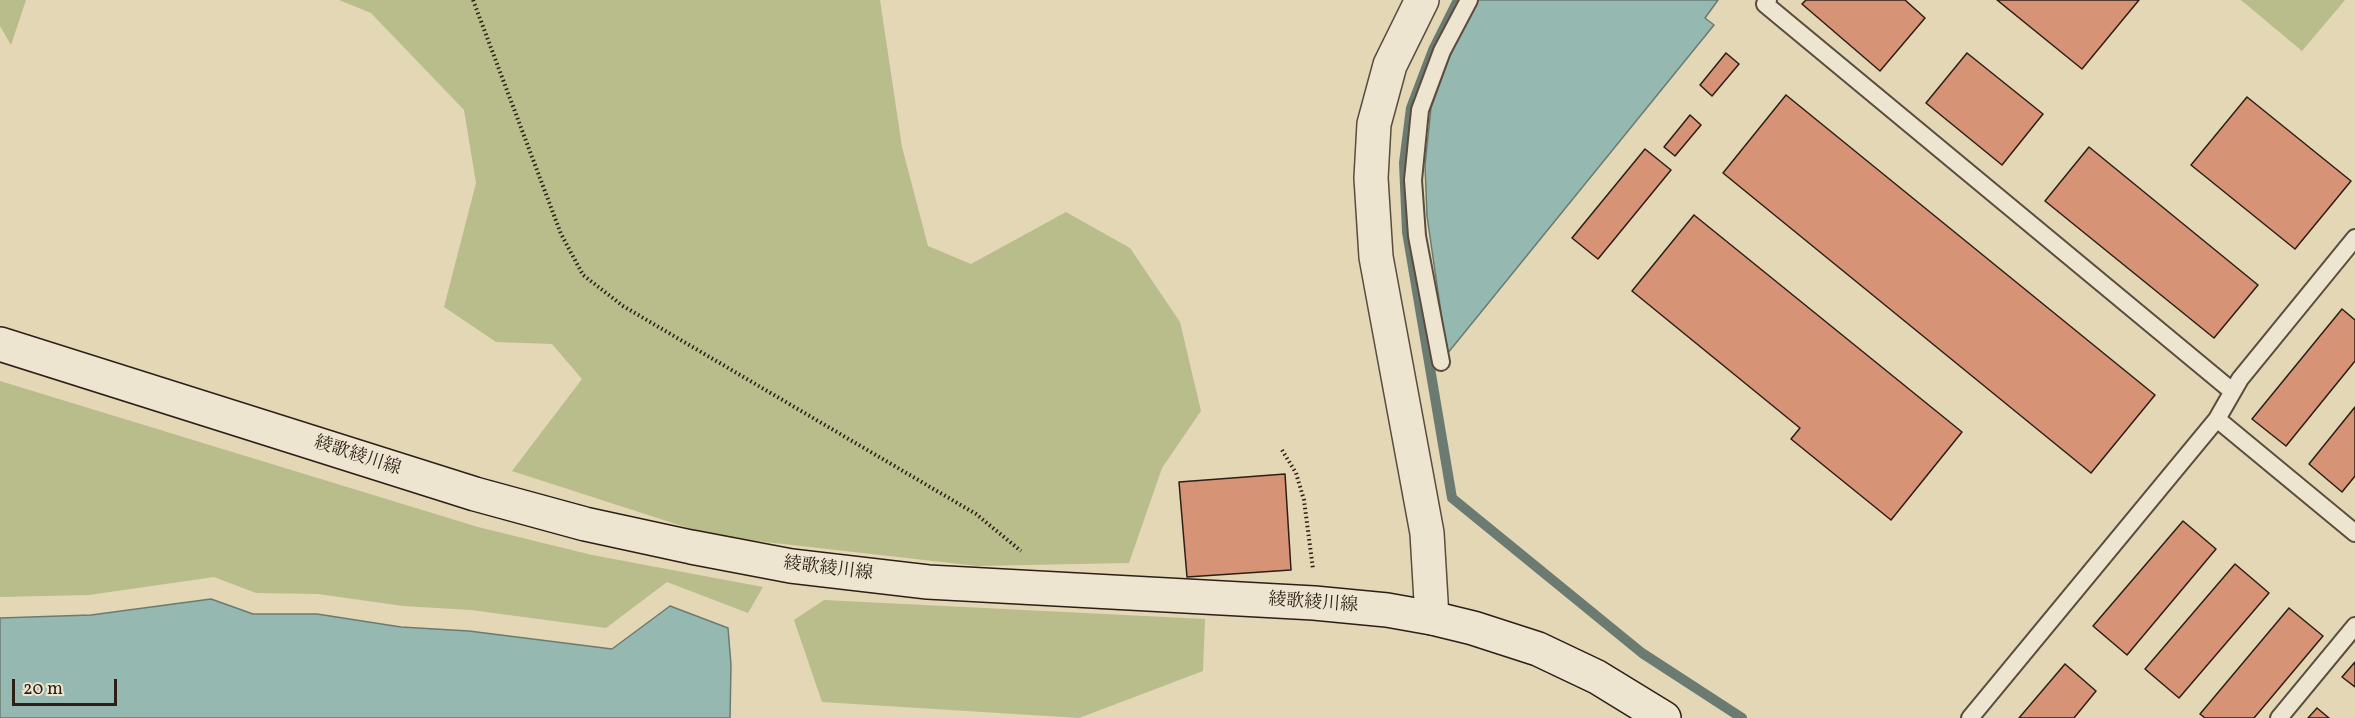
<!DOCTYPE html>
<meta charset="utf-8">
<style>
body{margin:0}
#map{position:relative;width:2355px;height:718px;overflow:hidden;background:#e3d7b6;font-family:Vollkorn,serif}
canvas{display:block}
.scale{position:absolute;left:12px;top:679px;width:105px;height:27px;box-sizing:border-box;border:3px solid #2d1e16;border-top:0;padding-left:8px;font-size:18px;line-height:21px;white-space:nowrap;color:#2d1e16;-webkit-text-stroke:4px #ede5d0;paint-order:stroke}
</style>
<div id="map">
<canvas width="2355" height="718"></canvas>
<div class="scale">20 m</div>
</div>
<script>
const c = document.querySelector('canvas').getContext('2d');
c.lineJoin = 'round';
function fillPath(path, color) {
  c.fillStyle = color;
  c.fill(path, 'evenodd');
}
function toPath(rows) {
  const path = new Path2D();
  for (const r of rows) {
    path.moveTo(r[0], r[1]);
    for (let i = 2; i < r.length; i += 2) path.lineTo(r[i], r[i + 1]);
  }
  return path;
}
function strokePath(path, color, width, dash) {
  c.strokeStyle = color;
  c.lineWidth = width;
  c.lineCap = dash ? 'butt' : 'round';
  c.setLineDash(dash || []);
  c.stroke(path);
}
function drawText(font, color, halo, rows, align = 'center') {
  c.font = font + ' Vollkorn,"Noto Serif JP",serif';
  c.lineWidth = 4.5;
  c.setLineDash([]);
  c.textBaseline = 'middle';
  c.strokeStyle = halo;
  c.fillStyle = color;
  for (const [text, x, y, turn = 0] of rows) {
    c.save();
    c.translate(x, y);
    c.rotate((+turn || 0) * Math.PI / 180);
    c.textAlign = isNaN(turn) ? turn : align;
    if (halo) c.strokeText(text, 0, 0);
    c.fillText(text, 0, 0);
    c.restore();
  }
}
fillPath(toPath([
 [0,0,26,0,11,45,0,26],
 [339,0,880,0,902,147,928,246,971,264,1066,212,1130,248,1180,322,1201,411,1162,468,1129,563,977,566,713,536,512,471,582,379,552,344,496,342,444,307,476,183,464,110,371,13],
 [2241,0,2345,0,2302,51],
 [0,381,478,527,592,555,763,587,748,613,667,582,606,628,471,610,403,606,318,594,256,593,214,577,89,595,0,597],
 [824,600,1205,619,1203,671,1079,718,822,702,794,620]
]), '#b8bd8b');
const water = toPath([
 [1477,0,1718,0,1705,18,1714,25,1447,354,1427,216,1425,165,1431,108,1449,58,1477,0],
 [211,599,253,614,317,614,401,627,469,631,612,649,670,606,728,628,731,665,730,718,0,718,0,618,91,615,211,599]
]);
fillPath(water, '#95b9b0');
strokePath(water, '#6b7b72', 1.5);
strokePath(toPath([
 [1458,0,1433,50,1411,108,1404,163,1407,232,1452,498,1642,653,1742,718]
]), '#6b7b72', 10);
const building = toPath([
 [1806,0,1905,0,1925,18,1880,71,1802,4,1806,0],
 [1997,0,2139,0,2082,69,1997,0],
 [1726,53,1739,64,1712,96,1700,85,1726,53],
 [1967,53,2043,114,2002,165,1926,103,1967,53],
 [1786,95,2155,395,2091,473,1723,173,1786,95],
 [2247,97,2351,181,2295,249,2191,165,2247,97],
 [1690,115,1701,125,1675,156,1664,147,1690,115],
 [2089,147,2258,285,2214,338,2045,201,2089,147],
 [1645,149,1671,170,1598,259,1572,238,1645,149],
 [1694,215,1962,432,1891,520,1791,439,1800,428,1632,291,1694,215],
 [2342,309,2355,320,2355,361,2286,446,2252,419,2342,309],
 [2355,407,2355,476,2342,492,2309,464,2355,407],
 [1285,474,1291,570,1187,577,1179,482,1285,474],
 [2183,521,2216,549,2127,655,2093,626,2183,521],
 [2235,564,2269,593,2179,698,2145,669,2235,564],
 [2289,608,2323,636,2254,718,2205,718,2200,714,2289,608],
 [2355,662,2355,687,2342,677,2355,662],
 [2065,664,2096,691,2074,718,2019,718,2065,664],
 [2317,708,2329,718,2308,718,2317,708]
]);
fillPath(building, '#d79376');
strokePath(building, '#2d1e16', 1.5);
const service = toPath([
 [1768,0,1765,4,2232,391],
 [1441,362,1417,236,1413,180,1420,110,1442,51,1469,0],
 [2217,419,2355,533],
 [1970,718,2217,419,2240,379,2355,238],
 [2279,718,2355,626]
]);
const tertiary = toPath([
 [1422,0,1390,65,1374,124,1371,178,1376,257,1427,533,1432,618]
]);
const secondary = toPath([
 [0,344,475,494,585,524,691,547,791,566,928,582,1314,603,1387,610,1432,618,1473,628,1538,649,1597,677,1664,718]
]);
strokePath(service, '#5a4c3e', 20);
strokePath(tertiary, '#5a4c3e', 36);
strokePath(secondary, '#2d1e16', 36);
strokePath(toPath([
 [473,0,561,234,583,275,623,306,976,514,1021,551],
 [1282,450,1296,473,1304,500,1313,569]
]), '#2d1e16', 4, [1.5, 3]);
strokePath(service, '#ede5d0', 16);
strokePath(tertiary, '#ede5d0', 33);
strokePath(secondary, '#ede5d0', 33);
drawText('18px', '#2d1e16', '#ede5d0', [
 ["綾歌綾川線",357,457,18],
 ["綾歌綾川線",828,570,7],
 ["綾歌綾川線",1313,604,4]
]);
</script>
